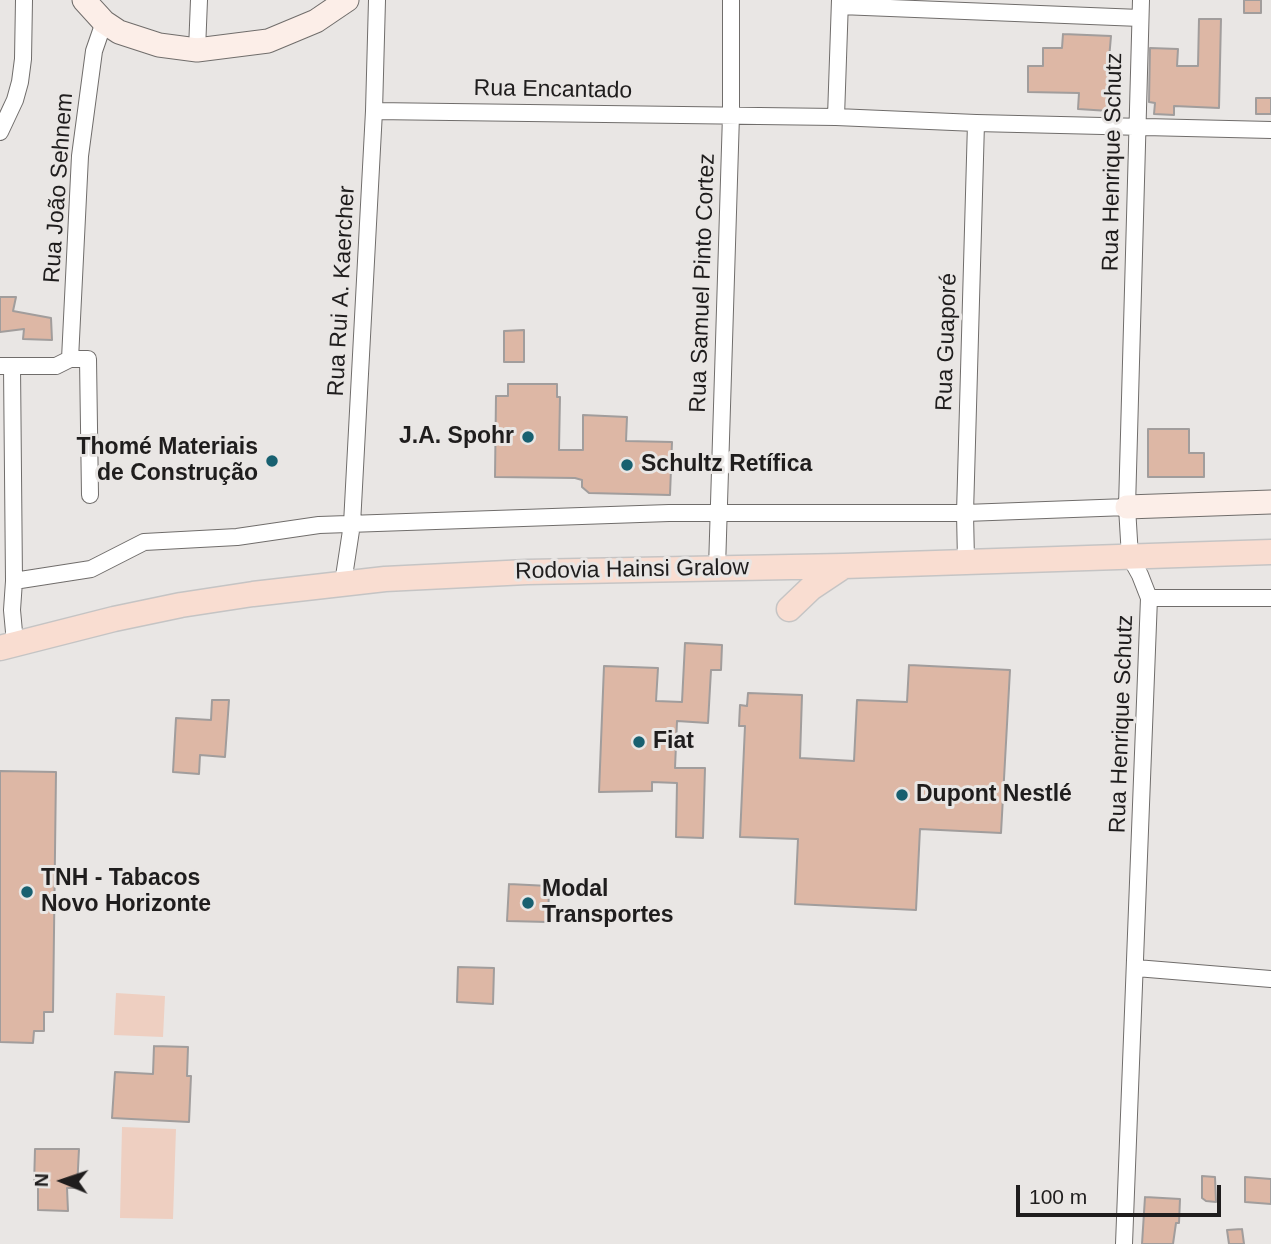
<!DOCTYPE html>
<meta charset="utf-8">
<style>
body{margin:0}
#map{position:relative;width:1271px;height:1244px;overflow:hidden;background:#e9e6e4;font-family:Arial,sans-serif}
canvas{display:block}
.north{position:absolute;left:28px;top:1146px;width:70px;height:70px;-webkit-text-stroke:5px #e9e6e4;paint-order:stroke;rotate:272deg;font-size:19px;font-weight:700;line-height:28px;text-align:center;color:#1f1d1d}
.north::after{content:'';display:block;margin:auto;width:24px;height:32px;background:#1f1d1d;clip-path:polygon(50% 0,100% 100%,50% 72%,0 100%)}
.scale{position:absolute;left:1016px;top:1185px;width:205px;height:32px;box-sizing:border-box;border:4px solid #1f1d1d;border-top:0;padding-left:9px;font-size:21px;line-height:24px;white-space:nowrap;color:#1f1d1d;-webkit-text-stroke:5px #e9e6e4;paint-order:stroke}
</style>
<div id="map">
<canvas width="1271" height="1244"></canvas>
<div class="north">N</div>
<div class="scale">100 m</div>
</div>
<script>
const c = document.querySelector('canvas').getContext('2d');
c.lineJoin = 'round';
function fillPath(path, color) {
  c.fillStyle = color;
  c.fill(path, 'evenodd');
}
function toPath(rows) {
  const path = new Path2D();
  for (const r of rows) {
    path.moveTo(r[0], r[1]);
    for (let i = 2; i < r.length; i += 2) path.lineTo(r[i], r[i + 1]);
  }
  return path;
}
function strokePath(path, color, width, dash) {
  c.strokeStyle = color;
  c.lineWidth = width;
  c.lineCap = dash ? 'butt' : 'round';
  c.setLineDash(dash || []);
  c.stroke(path);
}
function drawText(font, color, halo, rows, align = 'center') {
  c.font = font + ' Arial,sans-serif';
  c.lineWidth = 6;
  c.setLineDash([]);
  c.textBaseline = 'middle';
  c.strokeStyle = halo;
  c.fillStyle = color;
  for (const [text, x, y, turn = 0] of rows) {
    c.save();
    c.translate(x, y);
    c.rotate((+turn || 0) * Math.PI / 180);
    c.textAlign = isNaN(turn) ? turn : align;
    if (halo) c.strokeText(text, 0, 0);
    c.fillText(text, 0, 0);
    c.restore();
  }
}
fillPath(toPath([
 [116,993,165,996,163,1037,114,1035],
 [122,1127,176,1129,173,1219,120,1218]
]), '#eecfc1');
const building = toPath([
 [1244,0,1261,0,1261,13,1244,13,1244,0],
 [1199,19,1221,19,1219,108,1174,106,1174,115,1154,114,1155,103,1149,102,1150,48,1178,49,1177,66,1198,66,1199,19],
 [1063,34,1111,36,1109,59,1109,111,1078,109,1079,93,1028,92,1028,66,1043,66,1043,48,1062,48,1063,34],
 [1256,98,1271,98,1271,114,1256,114,1256,98],
 [0,297,16,297,13,311,51,318,52,340,23,339,24,329,0,332,0,297],
 [524,330,524,362,504,362,504,331,524,330],
 [508,384,557,384,557,397,560,397,559,450,583,450,583,415,627,417,626,441,672,442,670,495,589,493,582,487,582,480,575,478,495,477,496,396,508,396,508,384],
 [1148,429,1189,429,1189,453,1204,453,1204,477,1148,477,1148,429],
 [685,643,722,645,721,670,711,670,708,723,677,721,675,768,705,768,703,838,676,837,677,783,652,782,652,791,599,792,604,666,658,668,656,701,682,702,685,643],
 [909,665,1010,670,1001,833,920,829,916,910,795,904,798,839,740,837,745,726,739,726,740,705,747,706,748,693,802,695,800,758,854,761,857,700,907,702,909,665],
 [212,700,229,700,225,757,200,755,199,774,173,772,176,718,211,720,212,700],
 [0,771,56,772,53,1012,44,1012,44,1031,34,1031,33,1043,0,1042,0,771],
 [509,884,549,886,548,922,507,921,509,884],
 [458,967,494,968,493,1004,457,1002,458,967],
 [154,1046,188,1047,187,1076,191,1076,189,1122,112,1118,115,1072,153,1074,154,1046],
 [35,1149,79,1149,77,1188,67,1188,68,1211,38,1210,38,1186,34,1186,35,1149],
 [1202,1176,1215,1177,1216,1202,1206,1201,1202,1198,1202,1176],
 [1245,1177,1271,1179,1271,1204,1245,1202,1245,1177],
 [1145,1197,1180,1199,1179,1223,1176,1223,1173,1244,1142,1244,1145,1197],
 [1242,1229,1244,1244,1229,1244,1227,1230,1242,1229]
]);
fillPath(building, '#ddb7a5');
strokePath(building, '#a19d9c', 2);
const street = toPath([
 [840,6,1140,18],
 [197,50,199,0],
 [374,111,836,117,976,123,1271,130],
 [836,117,840,0],
 [0,132,15,100,20,82,23,59,24,0],
 [70,359,88,359,90,495],
 [0,366,12,366,14,581,12,610,15,643],
 [12,366,56,366,70,359,80,156,94,51,104,22],
 [966,561,965,513,976,123],
 [717,568,731,115,731,0],
 [14,581,91,569,144,542,237,537,319,525,669,513,965,513,1127,507],
 [343,583,352,524,374,111,377,0],
 [1149,598,1271,598],
 [1136,968,1271,979],
 [1124,1244,1149,598,1140,575,1130,557,1127,507,1141,0]
]);
const secondary = toPath([
 [84,0,104,22,119,32,159,45,197,50,268,41,316,21,347,0],
 [1127,507,1271,502]
]);
const primary = toPath([
 [789,609,811,588,844,566],
 [0,648,114,619,181,605,253,594,385,579,527,572,844,566,1271,552]
]);
strokePath(street, '#706d6b', 18);
strokePath(secondary, '#706d6b', 25);
strokePath(primary, '#c5c4c4', 27);
strokePath(street, '#fff', 16);
strokePath(secondary, '#fceee8', 23);
strokePath(primary, '#f9ddd1', 24);
for (const [x, y, r, color] of [
 [528,437,7,"#186070"],
 [272,461,7,"#186070"],
 [627,465,7,"#186070"],
 [639,742,7,"#186070"],
 [902,795,7,"#186070"],
 [27,892,7,"#186070"],
 [528,903,7,"#186070"]
]) {
  const dot = new Path2D();
  dot.arc(x, y, r, 0, 2 * Math.PI);
  c.fillStyle = color;
  c.fill(dot);
  strokePath(dot, '#e9e6e4', 2.5);
}
drawText('23px', '#1f1d1d', '#e9e6e4', [
 ["Rua Encantado",553,90,1],
 ["Rua Henrique Schutz",1113,162,-89],
 ["Rua João Sehnem",59,188,-86],
 ["Rua Samuel Pinto Cortez",703,283,-88],
 ["Rua Rui A. Kaercher",342,291,-87],
 ["Rua Guaporé",947,342,-88],
 ["Rodovia Hainsi Gralow",632,570,-1],
 ["Rua Henrique Schutz",1122,724,-88]
]);
drawText('bold 23px', '#1f1d1d', '#e9e6e4', [
 ["J.A. Spohr",514,437,"right"],
 ["Thomé Materiais",258,448,"right"],
 ["de Construção",258,474,"right"],
 ["Schultz Retífica",641,465],
 ["Fiat",653,742],
 ["Dupont Nestlé",916,795],
 ["TNH - Tabacos",41,879],
 ["Novo Horizonte",41,905],
 ["Modal",542,890],
 ["Transportes",542,916]
], 'left');
</script>
